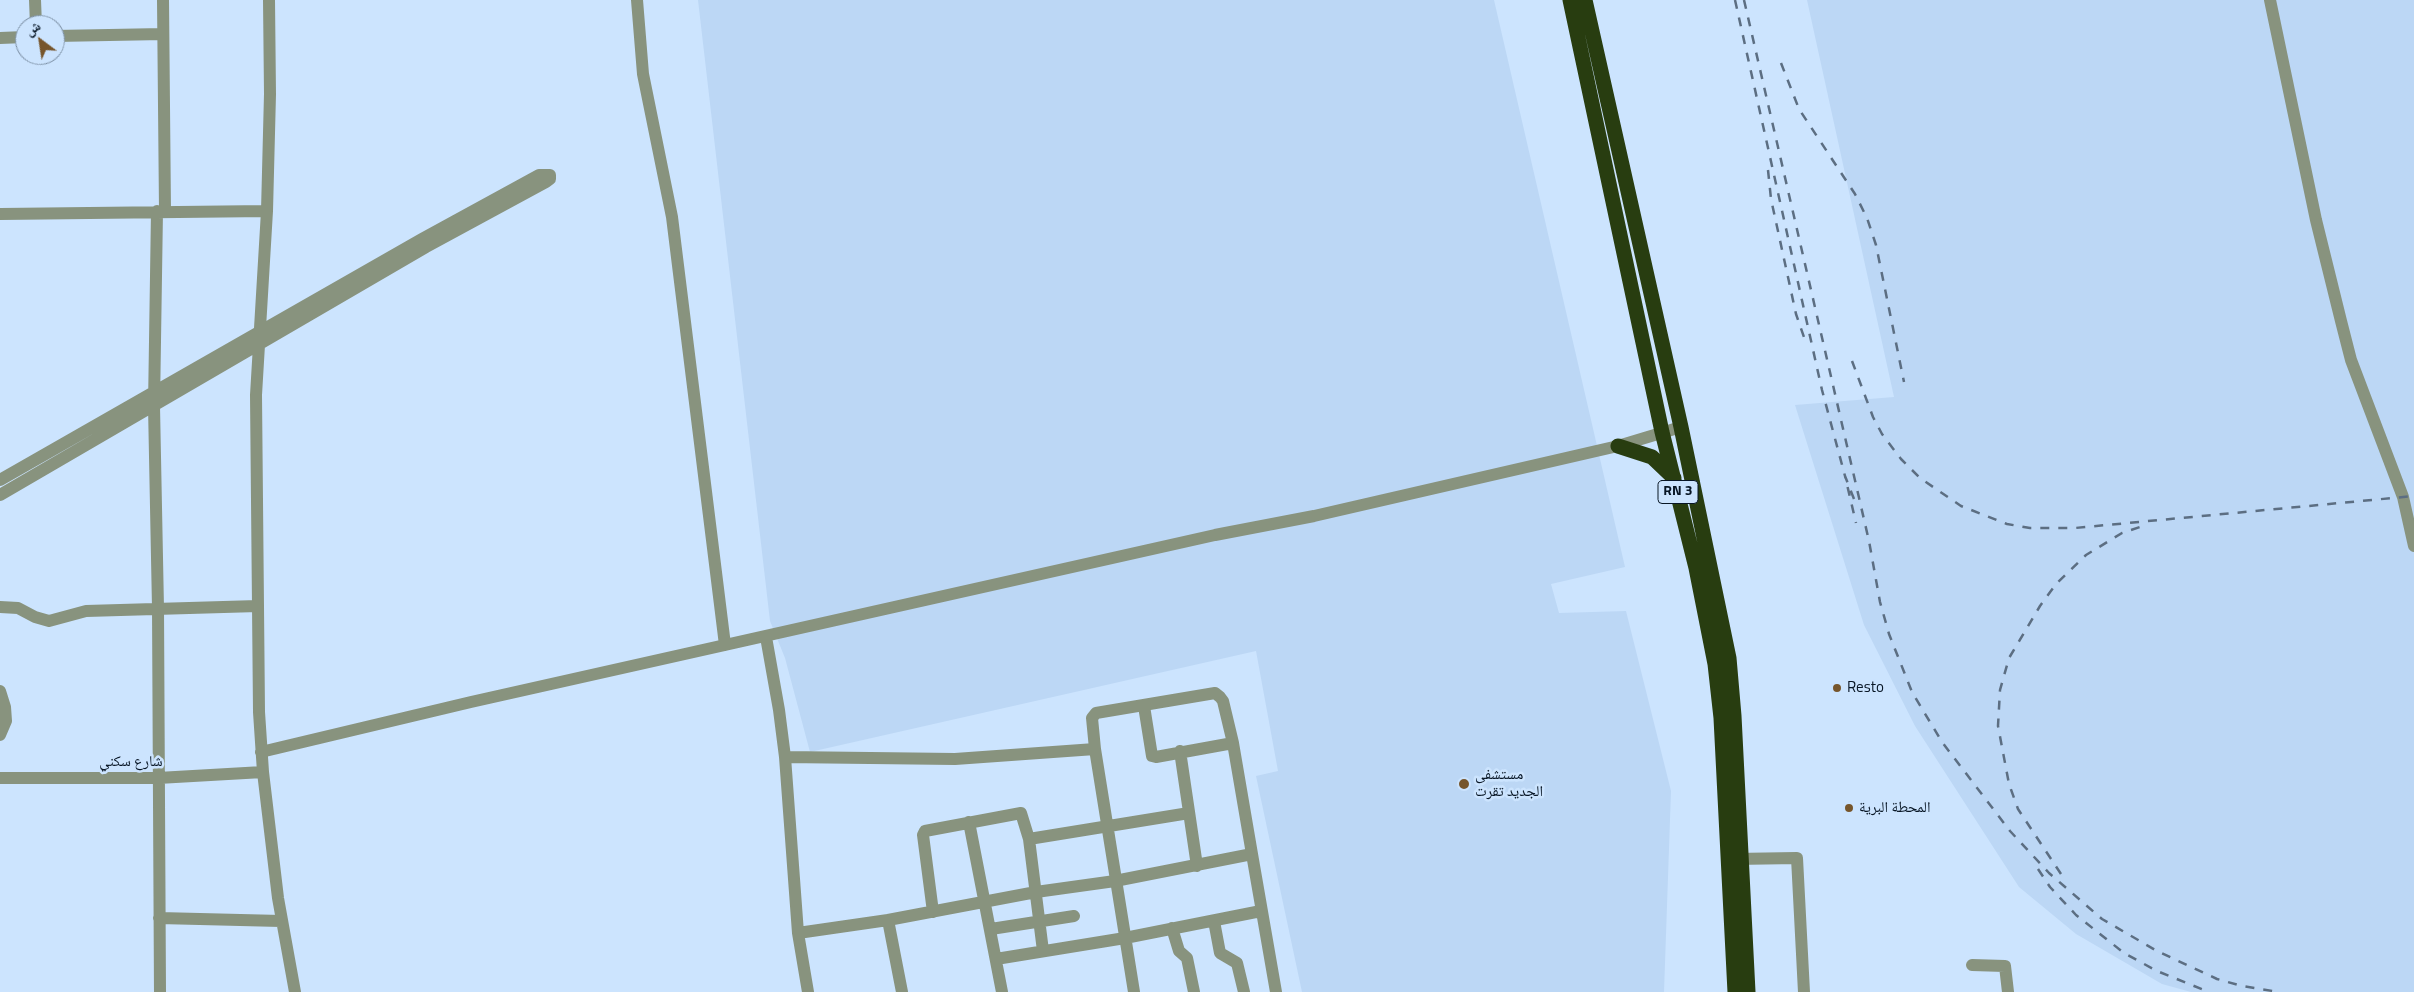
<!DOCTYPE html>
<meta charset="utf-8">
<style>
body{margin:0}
#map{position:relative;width:2414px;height:992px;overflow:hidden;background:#cce4fe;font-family:"Titillium Web","Noto Naskh Arabic",sans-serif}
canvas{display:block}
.north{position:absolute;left:15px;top:15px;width:50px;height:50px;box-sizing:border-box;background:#cce4fe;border:1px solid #7e92a7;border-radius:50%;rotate:329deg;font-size:14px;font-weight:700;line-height:20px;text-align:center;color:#081625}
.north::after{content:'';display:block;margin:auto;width:18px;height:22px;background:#76552b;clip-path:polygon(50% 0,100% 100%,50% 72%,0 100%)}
</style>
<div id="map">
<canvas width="2414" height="992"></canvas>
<div class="north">ش</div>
</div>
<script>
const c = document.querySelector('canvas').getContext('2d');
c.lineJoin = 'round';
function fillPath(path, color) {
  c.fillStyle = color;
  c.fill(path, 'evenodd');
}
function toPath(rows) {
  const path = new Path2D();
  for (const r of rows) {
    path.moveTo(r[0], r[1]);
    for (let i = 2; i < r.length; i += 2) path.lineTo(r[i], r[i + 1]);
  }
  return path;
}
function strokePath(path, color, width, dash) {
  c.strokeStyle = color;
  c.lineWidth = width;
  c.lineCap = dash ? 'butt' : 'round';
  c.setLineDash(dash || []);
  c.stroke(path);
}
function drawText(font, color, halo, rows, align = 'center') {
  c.font = font + ' "Titillium Web","Noto Naskh Arabic",sans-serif';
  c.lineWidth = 5;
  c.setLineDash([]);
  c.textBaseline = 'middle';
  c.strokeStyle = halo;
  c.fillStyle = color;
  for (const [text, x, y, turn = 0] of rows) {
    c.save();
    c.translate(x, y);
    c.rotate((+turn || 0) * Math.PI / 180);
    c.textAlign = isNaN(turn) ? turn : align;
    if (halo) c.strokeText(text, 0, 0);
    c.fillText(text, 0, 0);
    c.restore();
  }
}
fillPath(toPath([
 [698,0,1494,0,1625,567,1551,584,1559,613,1626,611,1671,791,1664,992,1302,992,1256,776,1278,771,1256,651,810,752,785,658,770,621],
 [1807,0,2414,0,2414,992,2191,992,2162,984,2076,934,2019,887,1915,726,1864,625,1795,405,1894,397]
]), '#bcd7f5');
strokePath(toPath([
 [35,0,36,25],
 [163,0,165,211],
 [269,0,270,94,267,211,256,395,259,712,263,772,278,898,295,992],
 [637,0,643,74,672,217,725,645],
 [2270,0,2316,220,2341,321,2351,360,2403,497,2414,546],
 [55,36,163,34],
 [0,38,25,37],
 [157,211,154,406,158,608,160,992],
 [0,214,267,211],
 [0,480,422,239,539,175,550,175,550,179,546,182,426,247,0,495],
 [0,607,18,608,35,617,49,621,86,611,258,606],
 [766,637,779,710,785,757,798,933],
 [0,691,5,707,6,721,0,735],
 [1144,706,1152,756,1156,757,1233,743],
 [1095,749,1092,718,1096,713,1215,693,1220,697,1223,701,1233,743,1252,854],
 [1180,751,1197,866],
 [261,752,471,702,1215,535,1314,516,1618,446,1681,427],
 [785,757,955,759,1095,749,1134,992],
 [0,778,158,778,263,772],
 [969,822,1002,992],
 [1029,839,1189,813],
 [1734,859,1797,858,1804,992],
 [933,912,923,835,925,831,1021,813,1029,839,1043,951],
 [159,918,281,921],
 [888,920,902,992],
 [1214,921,1220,953,1237,963,1244,992],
 [1172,928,1179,951,1187,958,1194,992],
 [991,929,1074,916],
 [996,959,1125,938,1261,911],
 [1972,965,2005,966,2008,992],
 [808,992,798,933,888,920,1036,892,1115,881,1252,854,1276,992]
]), '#88937e', 12);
strokePath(toPath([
 [1570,0,1662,432,1696,568,1715,664,1721,718,1735,992],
 [1585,0,1681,427,1729,658,1734,716,1748,992],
 [1618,446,1652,457,1674,478]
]), '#283d10', 15);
strokePath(toPath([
 [1735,0,1822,390,1845,476],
 [1744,0,1869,541,1880,602,1889,634,1912,692,1942,742,2010,831,2049,873,2102,919,2157,951,2217,979,2242,986,2279,992],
 [1781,63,1799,109,1855,194,1867,218,1876,245,1904,382],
 [1768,170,1771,199,1796,314,1805,340],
 [1852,361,1873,417,1882,434,1901,459,1920,478,1961,506,2007,524,2030,528,2075,528,2414,496],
 [1854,499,1845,476,1856,523],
 [2038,869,2050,887,2076,915,2124,953,2157,971,2209,992],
 [2061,874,2018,809,2009,784,1998,726,2000,690,2009,658,2040,606,2056,584,2086,555,2122,533,2143,526]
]), '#5c6e82', 2.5, [9, 9]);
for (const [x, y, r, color] of [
 [1837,688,5,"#76552b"],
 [1464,784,6,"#76552b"],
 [1849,808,5,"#76552b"]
]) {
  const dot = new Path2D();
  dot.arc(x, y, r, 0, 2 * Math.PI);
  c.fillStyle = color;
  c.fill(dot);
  strokePath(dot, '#cce4fe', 2);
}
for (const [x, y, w] of [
 [1678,492,40]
]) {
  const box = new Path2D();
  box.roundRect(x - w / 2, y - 11.5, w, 23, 4);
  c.fillStyle = '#cce4fe';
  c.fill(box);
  strokePath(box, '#081625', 1);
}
drawText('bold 14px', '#081625', null, [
 ["RN 3",1678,492]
]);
drawText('15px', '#081625', '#cce4fe', [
 ["Resto",1847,688],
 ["مستشفى",1475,775],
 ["الجديد تقرت",1475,792],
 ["المحطة البرية",1859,808]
], 'left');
drawText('15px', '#081625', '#cce4fe', [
 ["شارع سكني",131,762]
]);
</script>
